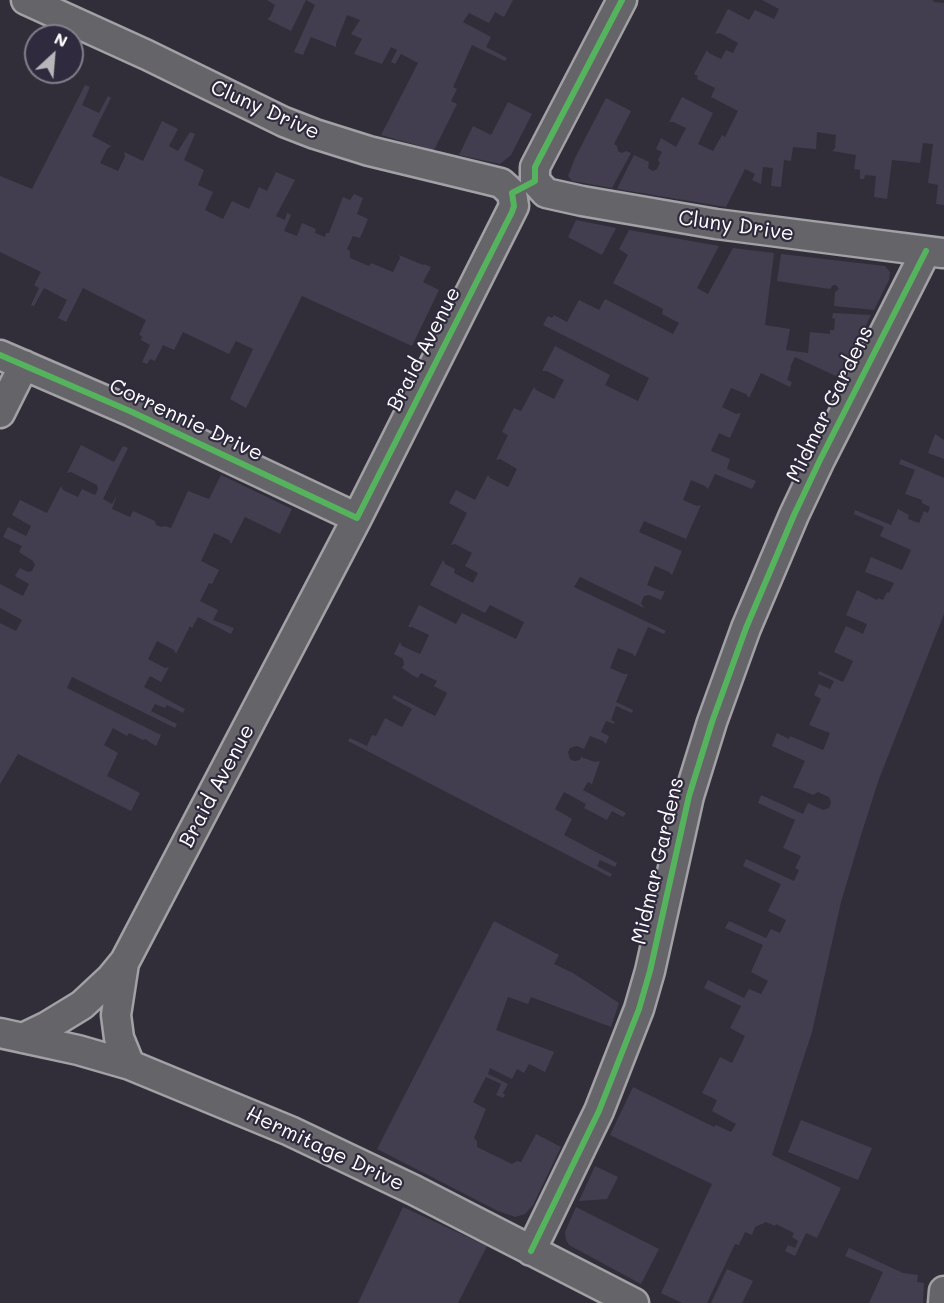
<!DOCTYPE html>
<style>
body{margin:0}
#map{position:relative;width:944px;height:1303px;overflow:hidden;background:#312e39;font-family:Mali,sans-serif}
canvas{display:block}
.north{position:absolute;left:24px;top:24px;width:60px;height:60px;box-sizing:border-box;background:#2f2a3d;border:2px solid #827f8b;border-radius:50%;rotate:26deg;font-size:16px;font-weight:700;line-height:24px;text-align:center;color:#fff}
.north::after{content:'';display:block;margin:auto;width:21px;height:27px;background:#b7b6ba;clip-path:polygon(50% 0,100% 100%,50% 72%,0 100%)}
</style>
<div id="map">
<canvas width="944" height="1303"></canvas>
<div class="north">N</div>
</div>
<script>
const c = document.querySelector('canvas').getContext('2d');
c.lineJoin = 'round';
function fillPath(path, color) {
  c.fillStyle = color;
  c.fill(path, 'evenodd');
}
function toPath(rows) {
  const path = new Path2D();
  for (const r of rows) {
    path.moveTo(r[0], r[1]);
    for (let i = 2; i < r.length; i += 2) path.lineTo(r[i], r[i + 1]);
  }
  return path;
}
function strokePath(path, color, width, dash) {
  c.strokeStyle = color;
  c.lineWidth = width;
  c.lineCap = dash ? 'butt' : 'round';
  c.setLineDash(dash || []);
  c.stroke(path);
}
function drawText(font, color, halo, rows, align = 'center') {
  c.font = font + ' Mali,sans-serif';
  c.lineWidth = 4.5;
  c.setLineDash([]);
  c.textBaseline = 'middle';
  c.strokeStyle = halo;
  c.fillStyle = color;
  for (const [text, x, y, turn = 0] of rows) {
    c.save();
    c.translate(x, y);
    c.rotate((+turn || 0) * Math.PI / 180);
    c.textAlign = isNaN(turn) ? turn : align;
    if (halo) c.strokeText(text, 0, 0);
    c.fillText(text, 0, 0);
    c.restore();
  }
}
fillPath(toPath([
 [267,0,513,0,504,17,495,12,489,23,469,13,463,22,491,37,486,47,507,58,505,61,472,45,453,87,457,89,451,101,457,104,434,150,381,135,418,63,401,54,395,64,391,62,397,50,391,47,382,64,354,54,362,39,351,34,360,20,347,15,336,43,336,47,311,37,303,55,294,52,315,5,306,0,291,31,267,19,270,17,275,5],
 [762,0,933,0,934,2,944,3,944,205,936,204,938,185,928,183,933,144,923,143,920,163,892,160,887,199,874,197,876,176,865,175,864,179,860,179,860,170,854,169,856,155,832,151,835,148,836,135,817,132,816,149,793,147,791,161,784,160,781,187,771,186,773,168,763,167,761,184,752,180,755,174,745,169,726,207,617,189,634,155,649,162,648,168,653,171,657,169,660,163,658,160,662,152,656,149,661,138,676,147,686,128,673,122,669,122,682,97,713,113,698,144,713,151,722,135,725,137,738,111,711,97,715,88,697,79,698,76,694,74,707,50,709,53,721,59,726,50,733,53,738,43,720,33,715,34,728,9,749,20,755,10,774,19,779,9],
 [85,85,90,87,82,105,99,113,108,96,111,98,92,136,111,146,107,149,100,163,118,171,125,157,124,152,143,161,162,121,178,129,169,146,178,151,190,132,195,134,184,160,204,170,198,185,213,192,205,210,223,219,232,201,249,209,259,187,267,191,276,172,295,180,276,216,285,220,287,213,291,215,284,231,297,236,302,223,316,229,315,233,325,237,326,233,329,233,343,197,350,200,354,194,363,198,357,214,368,219,360,238,353,236,347,249,350,251,350,258,369,266,371,263,393,272,400,258,399,255,423,265,424,264,431,267,423,282,439,290,412,346,302,296,246,408,230,399,253,349,236,341,229,354,183,332,174,350,163,345,155,361,150,359,147,364,142,362,150,345,141,340,142,336,139,335,146,320,83,288,66,322,58,318,67,300,44,288,34,306,31,305,39,288,34,285,41,272,0,252,0,176,32,189],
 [606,98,631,111,614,144,617,146,618,151,622,153,626,151,631,153,612,188,572,181,568,176,575,158],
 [508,102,532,114,511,155,500,164,459,155,473,126,491,135],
 [576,220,616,228,602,255,568,237],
 [629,230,719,246,697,288,708,294,733,248,774,253,765,325,790,329,786,350,808,353,810,332,830,334,830,330,834,330,835,319,832,318,833,313,871,315,840,378,795,357,790,367,791,368,787,380,792,382,790,387,761,373,749,398,746,394,731,388,722,407,736,414,741,413,730,438,719,433,711,451,730,459,727,469,756,481,752,489,715,474,708,489,705,486,691,480,683,500,697,506,701,505,686,539,644,521,639,532,682,551,672,575,669,572,655,566,651,575,647,585,661,591,665,591,661,600,649,595,644,596,641,603,644,608,580,577,574,587,666,631,664,634,648,627,635,657,633,654,618,648,610,668,624,674,628,674,616,702,633,710,632,713,616,706,611,720,615,722,614,724,606,721,601,732,609,736,606,744,603,741,590,736,584,749,577,746,570,748,568,752,570,759,574,761,580,760,581,757,595,762,600,761,592,784,588,782,583,790,626,813,623,817,612,811,607,820,584,808,586,804,564,792,555,809,572,819,564,835,617,863,615,867,600,860,597,866,612,874,610,877,348,741,350,738,367,746,372,735,376,736,385,718,402,727,412,709,392,698,394,695,435,716,441,705,447,693,434,686,437,681,421,673,418,678,412,675,402,668,404,664,403,659,394,654,400,642,402,646,420,654,429,635,412,627,408,627,419,605,456,624,462,613,516,639,524,622,490,605,485,613,430,585,443,560,445,564,455,569,454,573,473,583,478,573,465,566,472,553,455,544,451,545,467,513,449,503,456,490,475,500,488,475,490,478,508,487,517,469,500,459,496,460,508,435,502,432,514,408,521,411,534,387,536,390,554,399,564,380,547,371,542,371,555,346,610,375,605,385,638,401,649,378,543,325,548,316,552,318,554,315,567,322,579,300,599,310,605,299,673,334,679,323,662,314,663,309,613,283,628,255,619,249],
 [781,254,885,266,890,272,889,280,874,310,834,306,835,292,839,289,836,285,833,285,830,289,777,281],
 [935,434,944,440,944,459,928,453],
 [81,445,114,462,123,446,128,448,103,499,112,504,117,495,112,509,130,517,133,511,155,521,156,525,161,527,165,526,171,528,188,491,209,499,221,475,292,509,280,534,245,517,231,544,229,540,214,533,201,561,219,570,212,584,209,583,200,601,218,610,213,620,234,628,231,634,198,617,192,628,190,626,176,654,174,650,157,641,148,659,165,668,169,667,161,682,150,676,144,687,185,709,183,713,167,705,165,708,155,704,151,711,177,724,175,728,72,677,67,688,161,735,156,746,145,739,143,740,129,733,127,736,113,728,104,745,118,753,107,776,140,793,131,811,18,754,0,784,0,623,16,631,22,620,0,608,0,584,23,596,29,584,15,576,20,568,28,572,32,571,35,565,33,561,19,552,22,546,3,537,8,527,26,536,31,526,12,515,20,500,47,513,61,486,63,490,78,497,82,489,95,495,98,489,97,485,71,472,67,473],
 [901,459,944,478,944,614,879,779,861,835,841,902,812,1032,772,1155,841,1188,817,1238,806,1233,795,1256,785,1251,788,1245,795,1248,798,1241,792,1237,794,1233,776,1224,775,1226,766,1222,755,1227,752,1235,745,1232,739,1245,735,1244,707,1303,682,1303,661,1293,712,1184,610,1135,633,1087,714,1127,716,1125,731,1132,736,1124,712,1111,717,1100,702,1093,720,1057,732,1063,745,1036,730,1028,741,1006,704,988,708,980,744,998,749,989,761,994,768,981,751,972,763,945,725,928,729,921,766,938,771,929,780,933,786,920,768,911,781,884,743,866,746,859,794,881,799,870,795,868,801,856,783,848,795,820,758,803,761,795,803,814,808,803,823,810,829,808,831,802,829,797,818,792,813,795,797,788,793,788,805,761,772,746,777,733,789,739,790,736,823,750,826,743,830,733,809,725,821,699,814,695,819,684,830,689,834,681,818,674,819,671,843,682,848,672,853,661,834,652,846,626,863,634,867,624,846,615,857,590,877,600,878,598,883,600,887,592,889,593,894,583,865,572,871,557,902,570,911,550,880,536,884,527,854,514,855,510,891,525,898,509,909,515,908,519,919,523,924,511,928,513,930,507,922,503,922,500,905,494,915,470,899,464],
 [494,921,559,955,554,964,573,973,619,1003,611,1027,531,997,528,1004,508,997,496,1030,554,1052,545,1072,529,1064,524,1073,517,1069,512,1079,490,1068,488,1074,508,1084,503,1093,505,1095,503,1098,496,1095,501,1084,486,1077,473,1102,486,1109,474,1138,477,1141,477,1147,512,1164,517,1161,521,1162,536,1134,561,1147,533,1205,525,1214,515,1217,498,1211,377,1149],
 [801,1120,872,1148,858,1180,788,1152],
 [595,1166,618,1177,607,1199,579,1201],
 [403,1207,487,1246,458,1303,358,1303],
 [576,1207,659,1249,641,1284,569,1245,566,1240,565,1232],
 [849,1248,903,1273,918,1275,917,1282,924,1283,923,1303,869,1303,883,1272,845,1256],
 [727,1269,753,1281,742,1303,711,1303]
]), '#433e4f');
const minor = toPath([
 [622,0,535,167,535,181,546,193,582,201,716,224,942,253],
 [0,355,132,412,357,518],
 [0,413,24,365],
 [124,963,116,1015,119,1038,130,1065],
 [0,1033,78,1050,130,1065,290,1131,414,1190,634,1303],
 [23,1038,46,1027,82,1005,111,978,125,961,357,518,514,206,512,193,501,183,369,151,315,134,284,122,147,55,26,0],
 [531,1251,599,1111,639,1009,650,971,689,796,712,722,746,628,794,515,820,460,926,251],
 [943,1303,944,1291]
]);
strokePath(minor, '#a2a1a6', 33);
strokePath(minor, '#656469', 28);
strokePath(toPath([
 [0,355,132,412,357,518,512,212,514,206,512,193,535,181,535,167,622,0],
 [531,1251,599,1111,639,1009,650,971,689,796,712,722,746,628,794,515,820,460,926,251]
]), '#56b35d', 6);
drawText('21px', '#fff', '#2f2a3d', [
 ["Cluny Drive",265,110,24],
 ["Cluny Drive",736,226,8],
 ["Braid Avenue",424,349,-63],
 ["Midmar Gardens",830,404,-64],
 ["Corrennie Drive",186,420,25],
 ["Braid Avenue",217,786,-62],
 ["Midmar Gardens",658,861,-77],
 ["Hermitage Drive",325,1149,25]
]);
</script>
